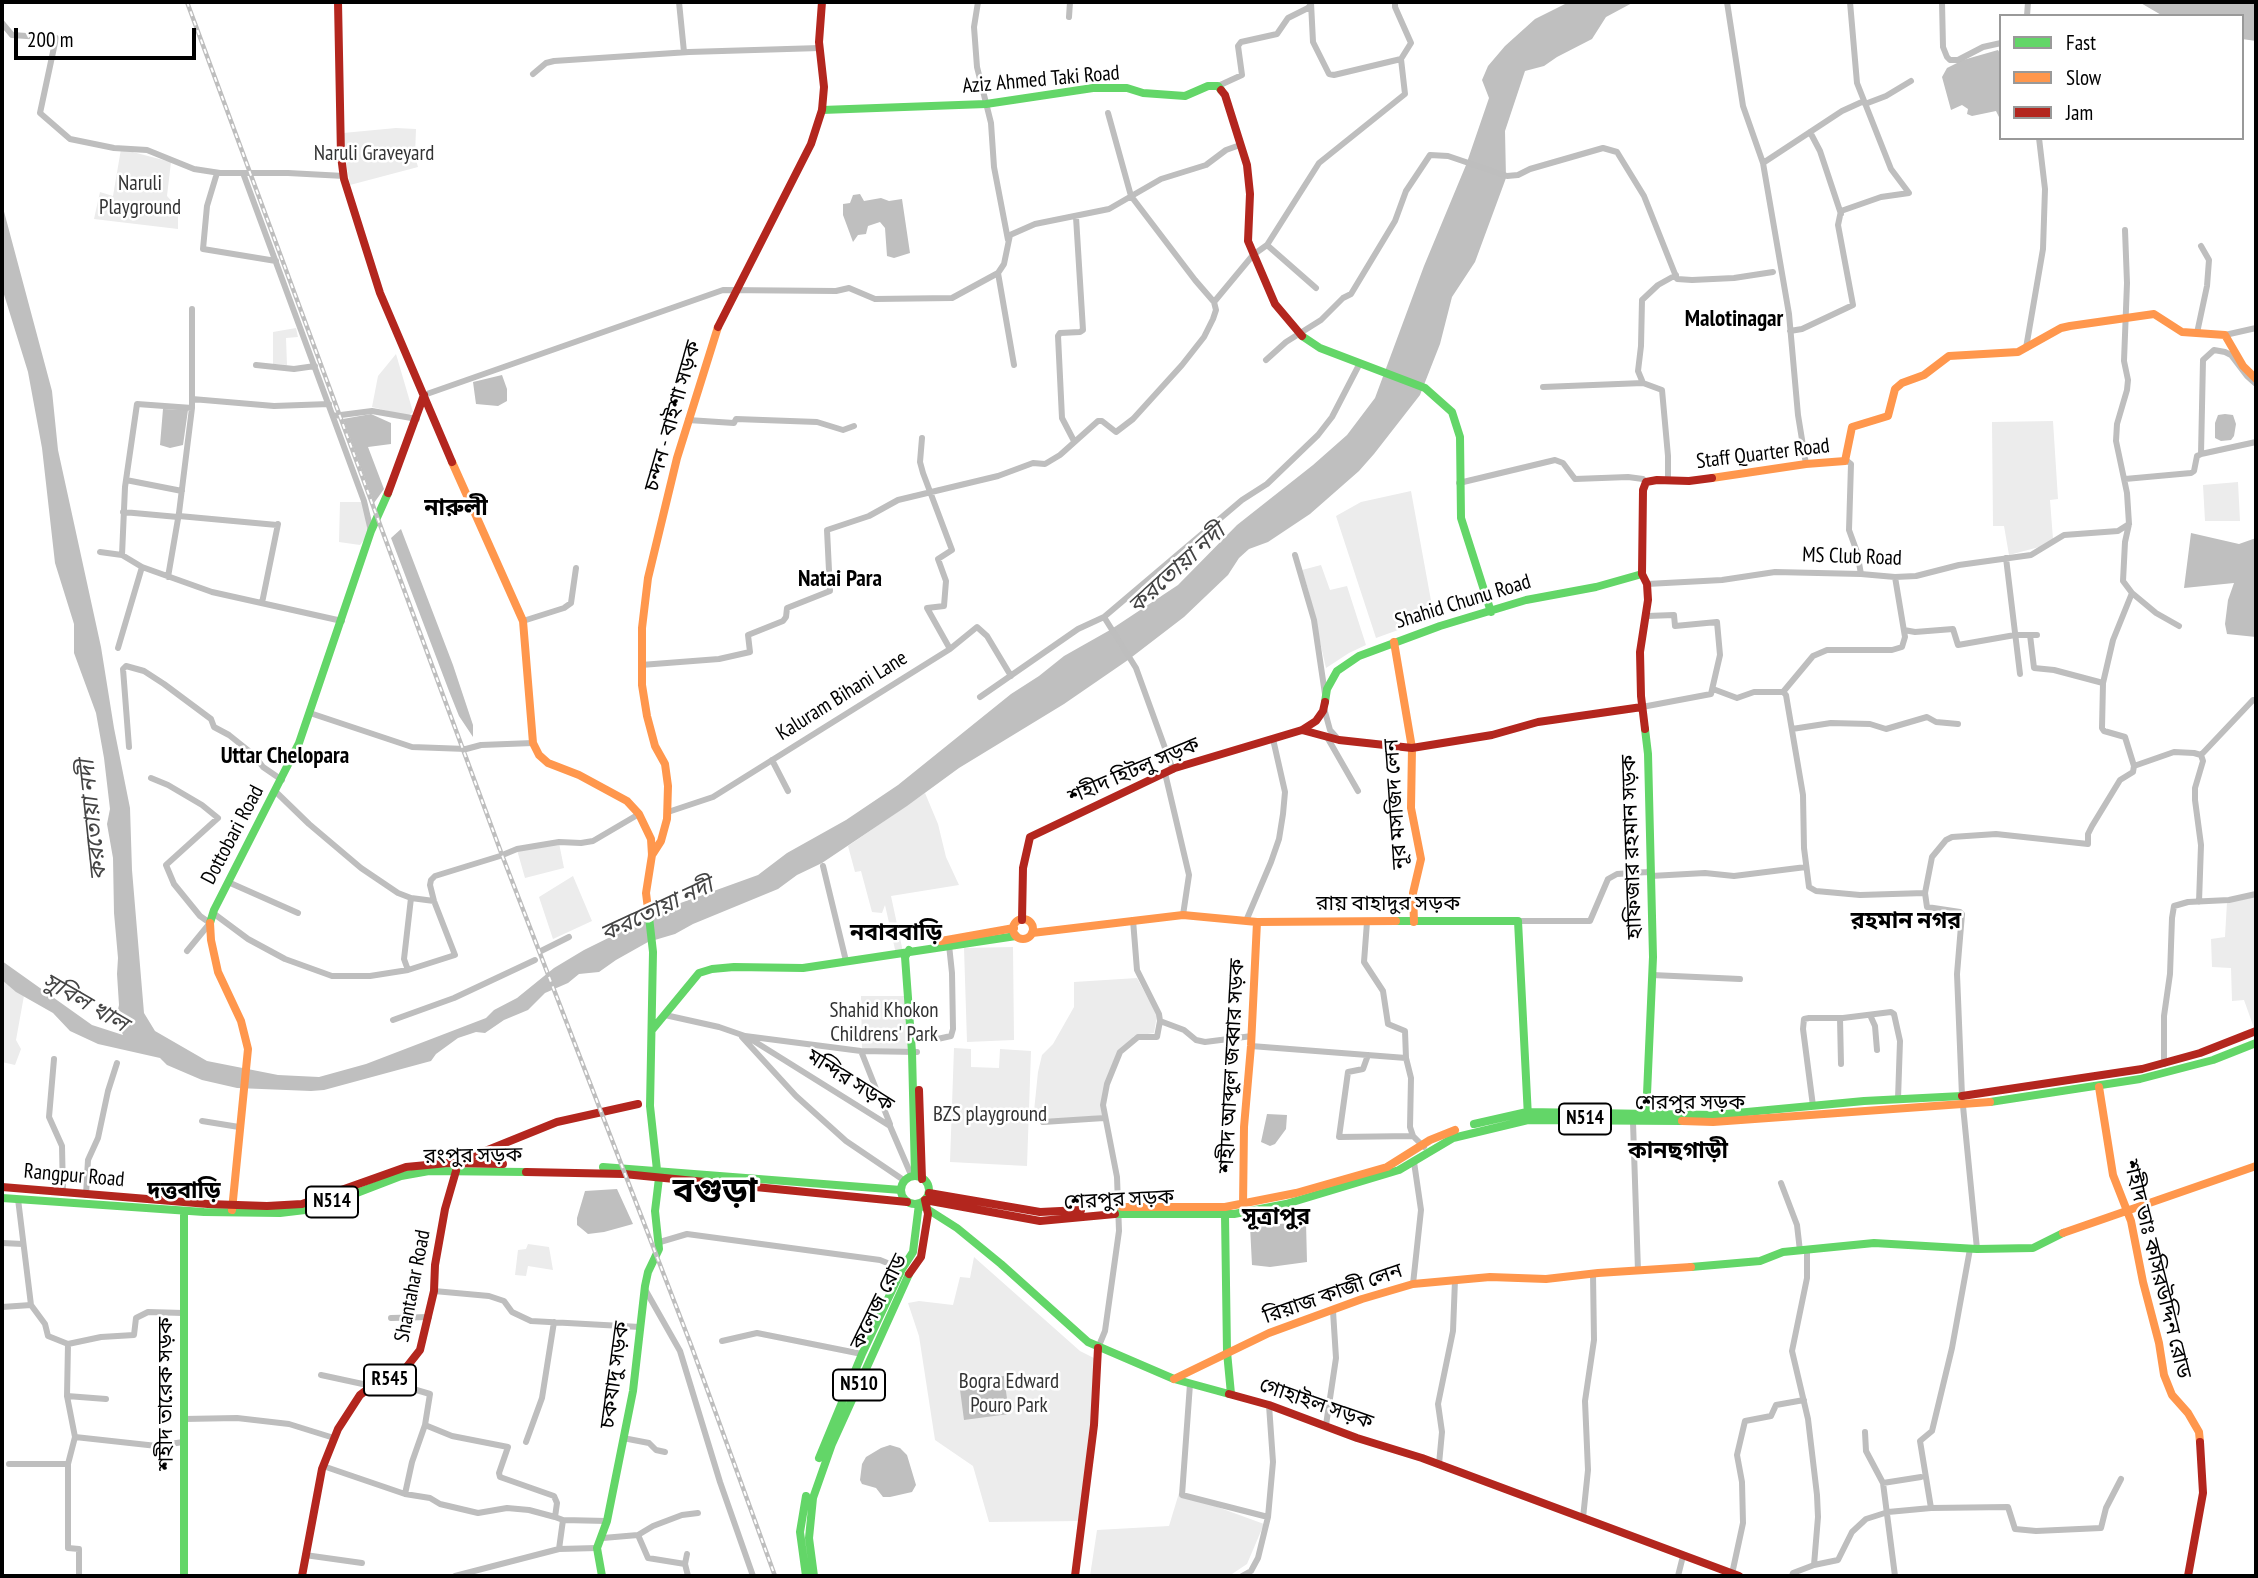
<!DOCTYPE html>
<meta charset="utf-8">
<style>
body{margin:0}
#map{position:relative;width:2258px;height:1578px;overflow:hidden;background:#fff;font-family:"PT Sans Narrow",sans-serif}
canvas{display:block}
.frame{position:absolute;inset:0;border:4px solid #000;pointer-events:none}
.legend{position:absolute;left:1999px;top:14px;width:245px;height:126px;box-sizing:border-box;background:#fff;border:2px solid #999;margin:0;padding:9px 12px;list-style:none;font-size:21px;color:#000}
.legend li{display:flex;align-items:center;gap:14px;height:35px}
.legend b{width:35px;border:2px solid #999}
.scale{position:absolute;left:14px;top:28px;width:182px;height:32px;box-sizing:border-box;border:4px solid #000;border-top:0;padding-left:9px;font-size:21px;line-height:24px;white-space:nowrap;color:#000;-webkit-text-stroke:5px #fff;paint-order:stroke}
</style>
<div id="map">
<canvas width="2258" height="1578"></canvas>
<div class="frame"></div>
<ul class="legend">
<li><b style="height:9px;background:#63d668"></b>Fast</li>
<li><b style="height:9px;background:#ff974d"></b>Slow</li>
<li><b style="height:9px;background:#b3261e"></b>Jam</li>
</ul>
<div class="scale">200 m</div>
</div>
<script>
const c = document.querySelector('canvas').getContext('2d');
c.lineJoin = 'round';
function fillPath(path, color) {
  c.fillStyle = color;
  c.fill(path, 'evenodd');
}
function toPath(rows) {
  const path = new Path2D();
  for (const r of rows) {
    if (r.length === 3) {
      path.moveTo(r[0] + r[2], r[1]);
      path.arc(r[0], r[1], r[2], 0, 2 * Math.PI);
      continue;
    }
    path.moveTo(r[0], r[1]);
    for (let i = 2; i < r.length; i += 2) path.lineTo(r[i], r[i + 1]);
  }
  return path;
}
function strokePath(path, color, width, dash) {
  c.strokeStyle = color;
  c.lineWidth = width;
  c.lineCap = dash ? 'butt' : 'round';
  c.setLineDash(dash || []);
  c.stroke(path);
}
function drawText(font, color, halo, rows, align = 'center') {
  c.font = font + ' "PT Sans Narrow","Noto Sans Bengali",sans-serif';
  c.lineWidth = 5;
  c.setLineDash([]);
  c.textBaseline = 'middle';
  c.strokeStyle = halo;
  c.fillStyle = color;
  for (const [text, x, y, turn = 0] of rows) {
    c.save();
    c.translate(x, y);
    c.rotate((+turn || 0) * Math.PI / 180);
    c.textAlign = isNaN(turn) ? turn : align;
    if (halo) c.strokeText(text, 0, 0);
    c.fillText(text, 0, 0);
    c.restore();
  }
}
fillPath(toPath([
 [396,128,416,129,415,156,418,167,350,185,345,156,343,133],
 [121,149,171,162,167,196,178,208,178,229,94,219,100,192,113,196],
 [296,328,298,337,286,338,287,365,273,364,273,332],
 [396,354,413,412,408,416,372,407,378,376],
 [2053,421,2058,499,2050,500,2053,539,2043,546,2009,555,2004,526,1993,526,1992,422],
 [2238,482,2240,521,2205,521,2203,485],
 [1411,491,1434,617,1376,638,1336,516,1361,502],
 [340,502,364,502,371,531,360,545,339,542],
 [1321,565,1330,590,1347,586,1366,645,1349,653,1326,668,1308,589,1302,570],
 [925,793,938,824,946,857,959,885,891,896,903,952,896,954,885,905,882,913,872,912,861,871,855,872,848,846],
 [559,843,564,868,525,878,517,850],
 [573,876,592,921,553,939,539,897],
 [2256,895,2256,1028,2254,1028,2244,1000,2232,1001,2231,968,2212,967,2211,939,2225,937,2227,902],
 [1013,947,1014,1040,967,1042,964,948],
 [2,974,25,990,16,1040,21,1049,15,1065,2,1062],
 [1137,978,1157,1015,1154,1033,1134,1036,1118,1058,1107,1088,1105,1115,1033,1121,1038,1072,1042,1055,1053,1044,1074,1007,1074,982],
 [861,996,907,996,908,1049,862,1050],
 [954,1048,971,1049,971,1067,999,1068,1000,1049,1031,1051,1027,1166,950,1162],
 [528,1244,549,1247,553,1270,528,1266,526,1276,515,1275,518,1250,526,1249],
 [974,1257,1080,1351,1096,1359,1082,1521,989,1522,973,1466,935,1440,919,1336,908,1303,919,1301,953,1305,960,1277,970,1278],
 [1179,1493,1264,1524,1247,1564,1229,1576,1090,1576,1097,1530,1169,1526]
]), '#ececec');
fillPath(toPath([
 [1569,2,1634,2,1606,17,1592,39,1557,57,1544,66,1525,71,1505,131,1506,178,1475,262,1452,297,1440,344,1420,395,1374,454,1359,471,1310,514,1268,542,1249,549,1239,558,1228,575,1184,617,1128,660,1064,704,959,768,907,806,822,863,797,875,778,889,693,924,675,934,648,942,616,960,599,972,579,974,568,983,545,993,528,1010,504,1020,485,1033,476,1032,458,1038,436,1054,431,1061,324,1090,311,1091,237,1088,202,1080,167,1065,160,1058,98,1044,70,1031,53,1013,16,992,2,980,2,961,92,1025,123,1035,116,1018,119,1005,117,974,118,958,114,913,113,858,107,824,110,809,104,758,96,713,74,653,74,624,55,563,42,448,28,372,2,288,2,204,52,391,58,450,101,647,114,728,130,808,132,870,144,1013,155,1031,207,1061,278,1075,319,1077,366,1064,486,1018,494,1010,517,998,554,968,584,950,675,905,758,875,787,853,846,820,898,785,1011,694,1039,676,1064,656,1110,630,1178,585,1237,525,1313,465,1347,435,1375,398,1424,266,1466,165,1489,98,1482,80,1488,66,1505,46,1535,19],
 [2139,2,2256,2,2256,41,2242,39,2242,16,2163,16],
 [1998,50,2001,55,2001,121,1996,111,1972,116,1967,114,1968,109,1962,105,1951,110,1942,77,1947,68,1963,60],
 [860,194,864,201,881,198,889,201,902,199,910,253,894,258,887,256,885,228,880,222,868,226,866,234,858,235,853,242,843,215,843,204,850,203,853,195],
 [502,375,507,389,507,401,498,406,476,404,473,382],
 [163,409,188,410,183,445,170,448,160,445],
 [371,414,391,423,391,444,368,447,384,489,374,503,343,419],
 [2225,414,2233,415,2236,424,2234,436,2231,440,2221,441,2215,438,2215,423,2218,415],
 [401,529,453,665,473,725,473,737,459,716,449,691,391,538],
 [2191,533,2239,544,2256,538,2256,637,2227,634,2225,624,2228,600,2234,583,2184,588],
 [1267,1114,1287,1115,1286,1129,1275,1144,1270,1146,1261,1142],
 [617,1189,633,1224,604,1232,588,1234,582,1229,577,1225,577,1218,585,1191],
 [1306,1222,1307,1262,1270,1267,1252,1265,1250,1226],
 [1004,1376,1009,1414,964,1420,959,1382],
 [890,1445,900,1448,907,1455,916,1485,912,1492,890,1497,883,1497,876,1488,862,1484,860,1480,862,1464,866,1457,881,1448]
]), '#bfbfbf');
strokePath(toPath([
 [679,2,684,52],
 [978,2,974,27,977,67,991,123,994,167,1008,240],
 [1727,2,1743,106,1763,163,1789,314,1798,415,1806,464],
 [1942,2,1943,47,1947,57,1950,60,1958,60,1983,47,2001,43],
 [1311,3,1313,42,1329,74,1334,75,1401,59],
 [2027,16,2028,2],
 [1069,17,1070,2],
 [2,23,12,35,56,38,40,113,70,139,114,148,147,150,194,169,220,173,288,173,344,176],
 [533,74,546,63,554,61,689,52,820,48],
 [1218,86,1242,75,1238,46,1241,42,1277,34,1288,18,1308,8,1311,4],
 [1865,104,1886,96,1911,81],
 [1108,113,1131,196,1195,280,1214,302],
 [1810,132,1820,151,1841,214],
 [1763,163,1842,111,1864,101],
 [217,173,207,206,203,249,276,261],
 [243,173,364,501,371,531],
 [2125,230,2127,283,2124,361,2128,380,2127,390,2117,424,2116,441,2127,493,2129,524,2125,542,2123,581,2132,593,2113,640,2103,683,2102,728,2104,731,2125,737,2134,766],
 [1267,245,1316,288],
 [998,273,1014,365],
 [1790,331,1802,329,1853,305,1838,225,1841,211,1881,197,1909,193,1891,169,1857,83,1850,2],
 [2197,333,2207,286,2209,260,2201,246],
 [2225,335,2256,328],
 [2026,348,2043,249,2045,189,2039,138],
 [1266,360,1286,342,1321,320,1343,298,1351,294,1395,221,1406,191,1430,155,1448,156,1507,176,1518,175,1530,169,1603,148,1617,152,1644,196,1677,279,1692,280,1734,278,1773,272],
 [256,365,294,369,315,366],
 [1643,383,1638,371,1641,346,1642,300,1658,285,1676,275],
 [2256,384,2247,376,2231,355,2225,352,2214,350,2203,360,2201,454,2256,442],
 [1543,387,1643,383,1662,390,1668,456,1668,480],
 [424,395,723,290,836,291,849,288,875,299,952,298,998,273,1004,264,1010,235,1035,224,1109,209,1161,179,1206,165,1226,150,1240,145],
 [192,399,274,406,329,404],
 [333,416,372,411,417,419],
 [688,420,734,423,736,419,817,422,843,430,854,426],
 [922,438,920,462,923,473,952,550,938,559,946,581,944,606,927,608,950,649],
 [1074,441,1062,418,1058,336,1060,333,1080,332,1083,330,1076,217],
 [1846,460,1851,464,1849,530,1857,552,1861,574],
 [2125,479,2191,473,2194,471,2197,456,2201,454],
 [126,480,182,491],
 [1459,483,1555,460,1563,463,1575,479,1628,477,1643,479,1646,482],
 [123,512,178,517],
 [179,516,277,525],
 [100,552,122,555,142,567,212,592,342,621],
 [122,555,125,487,137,404,192,408],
 [1295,555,1314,620,1325,694],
 [2006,558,2020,674],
 [168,577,179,513,192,408,192,309],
 [1647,584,1722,580,1775,572,1861,574,1895,577,1916,576,1959,565,2031,555,2064,535,2118,531,2129,524],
 [2132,593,2156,613,2179,626],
 [262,603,278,524],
 [1104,617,1136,668,1173,770],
 [523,621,564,608,571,603,576,568],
 [1904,630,1915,632,1953,629,1958,645,2015,635,2037,635],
 [2030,635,2034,668,2054,670,2103,683],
 [118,648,142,567],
 [641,665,719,659,750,652,748,635,783,621,786,617,787,608,830,591,827,530,869,516,898,500,998,476,1033,463,1045,464,1060,455,1098,421,1102,421,1116,432,1133,419,1182,365,1204,337,1213,319,1216,310,1214,302,1253,255,1267,245,1319,163,1405,94,1401,59,1411,43,1395,7,1395,2],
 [1713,689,1737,698,1754,692,1783,692,1786,695,1803,795,1804,848,1809,887,1816,891,1860,895,1925,893],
 [1783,692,1813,656,1827,650,1892,650,1902,647,1905,637,1895,577],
 [980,697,1078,629,1104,617,1242,500,1267,484,1318,435,1332,417,1360,363],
 [1642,707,1711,694,1720,655,1717,622,1675,626,1674,615,1647,616],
 [1324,708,1330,730,1338,739],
 [310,713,412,747,466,749,481,745,533,743],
 [1792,729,1831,723,1870,724,1886,729,1927,717,1936,722,1958,724],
 [1327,737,1358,791],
 [129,747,123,669,126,666,144,671,164,684,211,719,214,727,229,735,254,755,263,767,282,780],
 [2201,755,2253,700,2256,700],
 [772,760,788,791],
 [1165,773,1189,875,1183,915],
 [151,778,168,785,202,805,218,818,166,865,174,884,200,916,210,923,187,951],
 [276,792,309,824,361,868,398,893,411,898,434,901],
 [668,812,713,797,950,649,977,627,987,636,1011,676],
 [823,866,846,961],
 [1651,876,1705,873,1734,876,1806,867],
 [228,882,298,913],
 [213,913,248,939,285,959,332,976,370,976,408,970,455,955,434,901,430,885,431,880,435,876,500,856,517,849,559,842,581,843,593,841,639,814],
 [1246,921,1271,862,1279,839,1283,814,1285,792,1273,739],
 [1518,921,1590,921,1608,879,1617,874,1648,872,1651,868],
 [1367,922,1364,962,1383,991,1388,1024,1405,1031,1406,1058,1411,1078,1410,1127,1413,1136,1424,1147],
 [541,951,569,937],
 [408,970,404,959,411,898],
 [1652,975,1740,979],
 [665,1015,719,1027,745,1036,861,1051,917,1052],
 [1870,1015,1875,1026,1877,1050],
 [1840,1018,1841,1064],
 [393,1020,454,998,535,960],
 [1160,1021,1184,1030,1196,1040,1205,1042,1252,1036],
 [742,1037,796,1096,846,1141,905,1181],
 [749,1038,890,1126,912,1177],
 [933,1040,951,1036,953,1029,952,973,949,945],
 [1251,1046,1406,1058],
 [861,1051,890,1124],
 [1368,1055,1363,1069,1348,1072,1339,1137,1413,1136],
 [54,1059,49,1117,62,1146,63,1193],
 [2164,1064,2164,1016,2170,974,2172,918,2174,906,2188,902,2229,900,2256,894],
 [1962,1096,1957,974,1962,914,1960,912,1927,907,1925,893,1932,857,1946,840,1952,837,1996,834,2088,844,2088,834,2092,826,2120,780,2133,772,2134,766,2174,752,2194,753,2201,755,2203,761,2195,788,2195,800,2201,845,2199,902],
 [1813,1106,1803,1029,1804,1019,1809,1018,1843,1018,1891,1012,1894,1014,1900,1041,1898,1099],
 [1963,1106,1977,1249],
 [202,1121,239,1127],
 [1043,1122,1104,1118],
 [1633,1122,1638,1271],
 [1781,1183,1797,1225,1800,1251],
 [86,1195,88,1160,98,1138,108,1091,117,1063],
 [18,1199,31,1305,45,1324,48,1336,68,1344,67,1396,75,1437],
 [660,1242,687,1234,880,1260,902,1269],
 [2,1243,23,1244],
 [1413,1284,1421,1210,1414,1162],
 [434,1291,489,1296,504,1301,512,1312,531,1321,640,1327],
 [646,1291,680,1351,720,1482,753,1576],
 [2,1307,31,1305],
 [391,1318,429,1317],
 [722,1341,757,1333,862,1354],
 [68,1344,101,1337,134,1335,136,1318,148,1312,183,1313],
 [1098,1348,1105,1331,1119,1231,1117,1177,1103,1105,1107,1084,1120,1052,1138,1037,1157,1037,1160,1021,1159,1014,1137,970,1133,920],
 [321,1375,372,1386],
 [398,1378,413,1389,430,1394,425,1425,412,1462,405,1494],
 [1190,1384,1182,1495,1268,1517],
 [67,1396,106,1399],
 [184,1419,237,1418,289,1424,334,1438],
 [425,1425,452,1436,508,1447,499,1473,500,1477,554,1496,557,1503,555,1517],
 [1326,1425,1336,1358,1333,1311],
 [1865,1432,1866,1451,1883,1483,1895,1576],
 [75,1437,68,1464,68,1548,79,1549,79,1576],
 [75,1437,157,1446,183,1442],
 [623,1438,649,1443,656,1450,665,1452],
 [526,1442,542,1398,554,1322],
 [9,1464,68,1464],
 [1439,1464,1442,1432,1438,1404,1453,1331,1455,1280],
 [323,1466,405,1494,430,1498,440,1504,478,1513,507,1508,529,1510,555,1517,563,1520,559,1549],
 [1883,1483,1921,1477],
 [1931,1508,1920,1441,1932,1431,1952,1348,1970,1249],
 [1583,1518,1588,1470,1585,1401,1594,1340,1593,1274],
 [563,1520,607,1521],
 [638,1535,648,1558,685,1564],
 [603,1538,638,1535,653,1526,682,1515,698,1513],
 [687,1554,685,1564,688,1576],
 [305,1555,362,1563],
 [1814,1565,1838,1560,1852,1532,1866,1519,1888,1512,1931,1508,2008,1507,2015,1529,2036,1531,2101,1528,2106,1508,2121,1479],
 [1732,1574,1743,1523,1742,1482,1737,1455,1745,1421,1771,1416,1776,1405,1804,1400],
 [455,1576,559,1549,597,1548],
 [1242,1576,1251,1571,1258,1558,1268,1517,1273,1462,1269,1405],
 [1678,1576,1683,1556],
 [1792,1576,1793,1573,1814,1565,1818,1517,1817,1495,1808,1419,1792,1351,1807,1278,1807,1250]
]), '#bebebe', 6);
strokePath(toPath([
 [822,110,986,104,1093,88,1127,88,1143,93,1185,96,1208,86,1218,86,1221,90],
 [1302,336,1320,348,1425,388,1452,412,1460,437,1461,518,1491,612],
 [1325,702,1327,689,1337,671,1359,656,1440,626,1526,600,1596,587,1642,574],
 [1645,729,1648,754,1653,957,1646,1117],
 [649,917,653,952,650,1106,657,1170],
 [1396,921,1518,921,1528,1117],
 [210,923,214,910,299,743,371,531,388,493],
 [909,950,905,957,912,1052,915,1176],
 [652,1030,699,973,712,969,734,967,803,968,1016,936],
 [1990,1102,2140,1079,2213,1060,2256,1043],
 [1474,1124,1527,1112,1715,1115,1864,1101,1962,1096],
 [603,1167,901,1190],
 [915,1190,14],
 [2,1198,204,1212,280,1213,305,1210,336,1201,401,1176,429,1171,526,1172],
 [924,1207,957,1228,1001,1264,1088,1342,1174,1379,1229,1394],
 [184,1211,184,1576],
 [1115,1214,1234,1214,1286,1204,1399,1170,1453,1138,1528,1120,1682,1121],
 [1225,1215,1227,1352,1231,1394],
 [1691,1267,1760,1261,1783,1252,1874,1243,1977,1249,2033,1248,2063,1233],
 [819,1458,862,1354,902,1269,913,1252,919,1204],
 [806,1496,800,1532,806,1576],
 [602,1576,597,1548,607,1521,633,1391,645,1286,648,1272,659,1249,655,1211,659,1178],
 [814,1576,809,1538,813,1498,832,1444,909,1274]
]), '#63d668', 8);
strokePath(toPath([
 [452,462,523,621,533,743,539,755,548,763,579,775,627,801,639,814,651,839,652,855,646,893,649,917],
 [1712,478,1806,464,1845,461,1852,427,1888,416,1895,389,1902,383,1924,375,1949,356,2018,352,2061,328,2070,326,2154,314,2182,332,2225,335,2243,366,2256,379],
 [1394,642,1412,748,1411,808,1421,859,1413,893,1414,922],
 [652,855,661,841,667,819,668,786,665,764,655,746,647,716,642,685,642,628,648,578,677,458,718,327],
 [1023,929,10],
 [210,923,211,940,218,972,241,1021,248,1049,232,1210],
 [1032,933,1183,915,1257,922,1396,921],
 [941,941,1014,928],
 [2099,1087,2113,1175,2131,1221,2143,1282,2159,1343,2164,1375,2172,1395,2188,1413,2199,1432,2200,1442],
 [1682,1121,1713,1122,1990,1102],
 [1243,1206,1244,1127,1251,1046,1257,922],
 [1122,1207,1225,1207,1296,1193,1387,1167,1430,1140,1455,1130],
 [2063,1233,2256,1166],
 [1174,1379,1269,1333,1362,1299,1413,1284,1490,1277,1546,1279,1598,1273,1691,1267]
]), '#ff974d', 8);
strokePath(toPath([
 [338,2,341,156,344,179,380,293,452,462],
 [1221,90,1225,95,1247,165,1250,194,1248,241,1275,304,1302,336],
 [718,327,811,144,822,110,824,87,819,42,822,2],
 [388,493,424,395],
 [1645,729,1641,696,1640,652,1648,600,1647,584,1642,574,1643,490,1646,482,1657,480,1689,481,1712,478],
 [1302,730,1339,740,1412,748,1492,735,1538,722,1642,707],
 [1022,920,1023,868,1030,837,1175,768,1302,730,1316,721,1323,711,1325,702],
 [919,1090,922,1179],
 [1962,1096,2142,1069,2200,1053,2256,1031],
 [458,1162,557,1122,638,1104],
 [526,1172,624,1174,907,1202],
 [2,1187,208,1204,267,1206,302,1204,406,1167,448,1163,503,1164],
 [929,1193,1040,1212,1081,1210],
 [909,1274,921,1257,928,1214,925,1200,1040,1221,1115,1214],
 [1229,1394,1269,1405,1357,1438,1422,1458,1739,1576],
 [302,1576,322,1469,338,1429,360,1395,372,1386,398,1378,420,1350,434,1291,435,1265,445,1209,456,1171],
 [1075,1576,1094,1425,1098,1348],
 [2188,1576,2203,1493,2200,1442]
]), '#b3261e', 8);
const rail = toPath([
 [187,2,502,855,691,1345,775,1576]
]);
strokePath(rail, '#bebebe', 4.5);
strokePath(rail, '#fff', 2, [5]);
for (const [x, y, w] of [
 [1585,1119,52],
 [332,1202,52],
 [390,1380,52],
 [859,1385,52]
]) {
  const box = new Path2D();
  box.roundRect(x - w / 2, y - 15.5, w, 31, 5);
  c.fillStyle = '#fff';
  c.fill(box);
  strokePath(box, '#000', 2);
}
drawText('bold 19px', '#000', null, [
 ["N514",1585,1119],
 ["N514",332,1202],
 ["R545",390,1380],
 ["N510",859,1385]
]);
drawText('21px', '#000', '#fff', [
 ["Aziz Ahmed Taki Road",1041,80,-5],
 ["চন্দন - বাইশা সড়ক",673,416,-74],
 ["Staff Quarter Road",1763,454,-7],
 ["MS Club Road",1852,557,2],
 ["Shahid Chunu Road",1463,602,-17],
 ["Kaluram Bihani Lane",842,696,-32],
 ["শহীদ হিটলু সড়ক",1134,771,-23],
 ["নূর মসজিদ লেন",1396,804,-94],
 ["Dottobari Road",233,835,-62],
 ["হাফিজার রহমান সড়ক",1632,847,-92],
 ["রায় বাহাদুর সড়ক",1388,904],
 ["শহীদ আব্দুল জব্বার সড়ক",1232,1066,-87],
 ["মন্দির সড়ক",850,1081,32],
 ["শেরপুর সড়ক",1690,1103],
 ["রংপুর সড়ক",473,1156,-1],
 ["Rangpur Road",74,1176,5],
 ["শেরপুর সড়ক",1119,1200,-3],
 ["শহীদ ডাঃ কসিরউদ্দিন রোড",2157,1269,76],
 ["Shantahar Road",413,1286,-79],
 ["রিয়াজ কাজী লেন",1333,1294,-19],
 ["কলেজ রোড",879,1302,-64],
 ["চকযাদু সড়ক",615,1375,-82],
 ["শহীদ তারেক সড়ক",166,1394,-90],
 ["গোহাইল সড়ক",1316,1404,19]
]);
drawText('21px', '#333', '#fff', [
 ["Naruli Graveyard",374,154],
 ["Naruli",140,184],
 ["Playground",140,208],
 ["Shahid Khokon",884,1011],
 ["Childrens' Park",884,1035],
 ["BZS playground",990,1115],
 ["Bogra Edward",1009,1382],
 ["Pouro Park",1009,1406]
]);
drawText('bold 23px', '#000', '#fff', [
 ["Malotinagar",1734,319],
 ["নারুলী",456,508],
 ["Natai Para",840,579],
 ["Uttar Chelopara",285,756],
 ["রহমান নগর",1906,921],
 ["নবাববাড়ি",896,933],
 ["কানছগাড়ী",1678,1151],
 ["দত্তবাড়ি",184,1191],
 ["সূত্রাপুর",1276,1217]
]);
drawText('italic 23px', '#444', '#fff', [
 ["করতোয়া নদী",1177,569,-42],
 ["করতোয়া নদী",93,820,-96],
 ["করতোয়া নদী",657,910,-25],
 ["সুবিল খাল",85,1003,30]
]);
drawText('bold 35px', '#000', '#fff', [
 ["বগুড়া",715,1192]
]);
</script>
